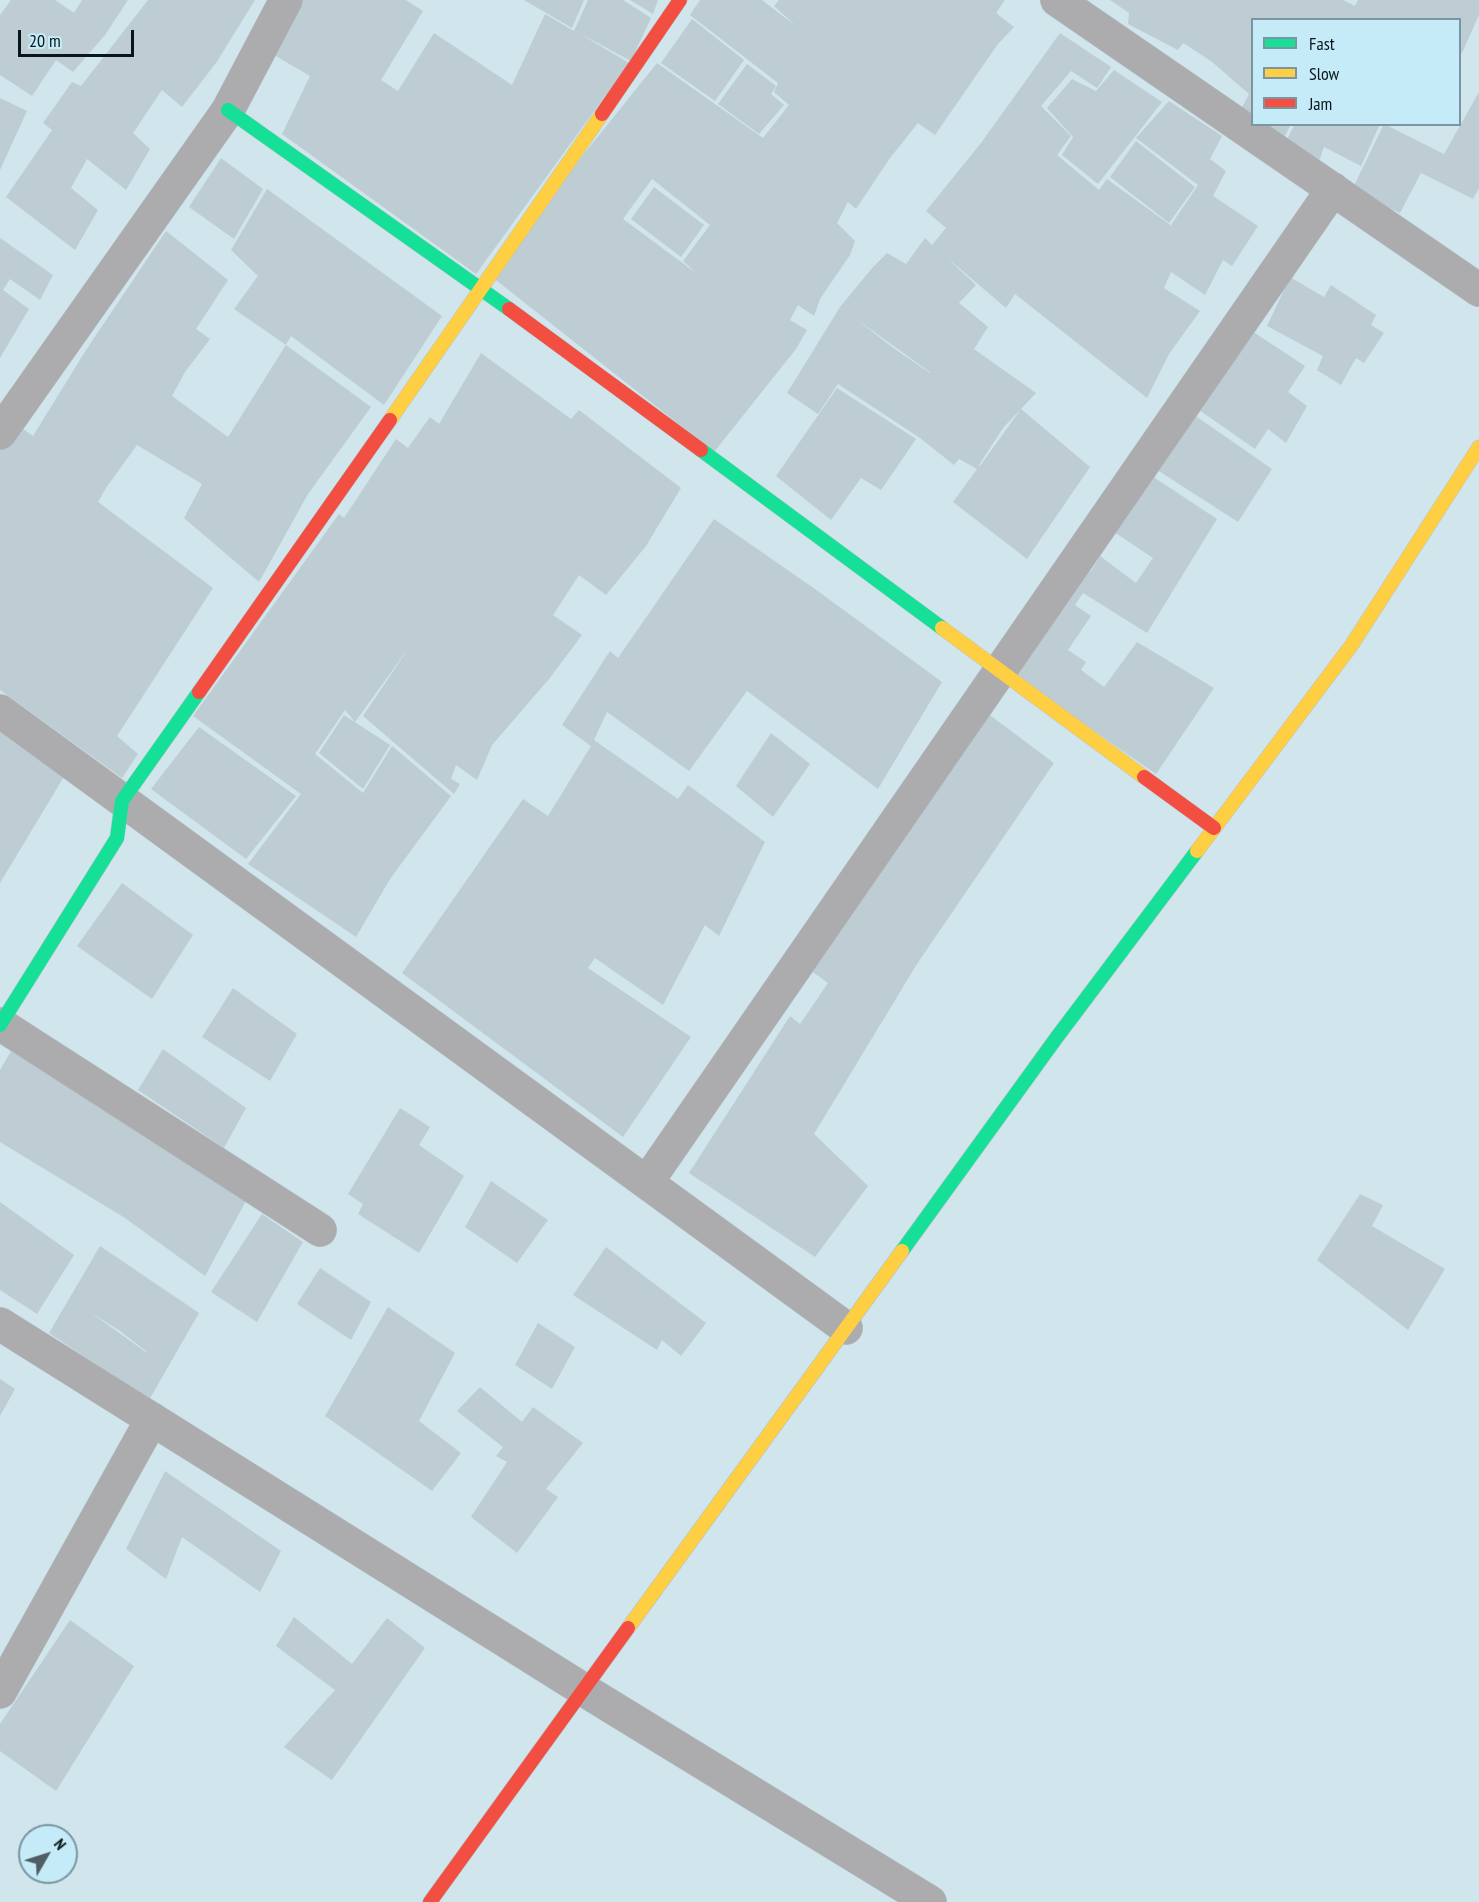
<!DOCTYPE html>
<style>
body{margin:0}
#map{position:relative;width:1479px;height:1902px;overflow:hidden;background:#d1e5ed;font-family:"PT Sans Narrow",sans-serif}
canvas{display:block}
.legend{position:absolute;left:1251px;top:18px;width:210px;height:108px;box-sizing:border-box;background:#c6ebf8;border:2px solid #7a96a0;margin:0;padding:8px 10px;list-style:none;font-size:18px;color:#09161b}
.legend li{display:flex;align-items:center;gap:12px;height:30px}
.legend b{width:30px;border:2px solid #7a96a0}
.north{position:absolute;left:18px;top:1824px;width:60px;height:60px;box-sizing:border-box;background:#c6ebf8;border:2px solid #7a96a0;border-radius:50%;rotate:51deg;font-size:16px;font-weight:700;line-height:24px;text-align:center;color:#09161b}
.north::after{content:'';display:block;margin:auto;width:21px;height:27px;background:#4f5e64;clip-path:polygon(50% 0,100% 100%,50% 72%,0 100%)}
.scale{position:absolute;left:18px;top:30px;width:116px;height:27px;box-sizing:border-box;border:3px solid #09161b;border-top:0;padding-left:8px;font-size:18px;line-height:21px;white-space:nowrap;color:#09161b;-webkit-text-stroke:4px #c6ebf8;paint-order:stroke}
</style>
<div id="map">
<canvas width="1479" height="1902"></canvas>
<ul class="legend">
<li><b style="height:8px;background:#16e098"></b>Fast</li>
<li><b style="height:8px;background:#ffcf43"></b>Slow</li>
<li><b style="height:8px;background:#f24e42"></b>Jam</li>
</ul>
<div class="north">N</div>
<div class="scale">20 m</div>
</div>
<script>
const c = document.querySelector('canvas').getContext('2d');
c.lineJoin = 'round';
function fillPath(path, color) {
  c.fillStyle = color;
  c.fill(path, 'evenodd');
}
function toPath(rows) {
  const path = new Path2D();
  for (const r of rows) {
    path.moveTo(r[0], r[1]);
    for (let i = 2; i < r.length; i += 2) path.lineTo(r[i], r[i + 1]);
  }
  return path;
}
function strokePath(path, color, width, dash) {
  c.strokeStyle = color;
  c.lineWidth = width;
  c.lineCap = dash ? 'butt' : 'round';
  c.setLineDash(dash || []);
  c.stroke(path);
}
fillPath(toPath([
 [11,0,55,0,74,13,82,0,128,0,105,35,73,72,56,60,32,96,0,75,0,15],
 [148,0,255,0,216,63,182,107,162,90,133,133,150,149,126,190,87,159,71,188,98,210,75,250,6,197,52,130,43,123,72,82,81,86],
 [296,0,406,0,423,11,381,80,398,91,434,33,512,85,545,14,574,31,588,0,623,0,651,18,631,61,577,32,629,63,476,274,282,134,310,76,269,52],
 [524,0,584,0,572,28],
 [630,0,658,0,653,14],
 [700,0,762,0,796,26,774,6,779,0,1005,0,996,13,1014,27,998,44,935,135,918,123,890,158,856,209,848,202,837,223,855,241,850,255,820,299,814,316,798,305,790,320,807,330,796,349,714,452,492,277,583,155,657,63,763,138,789,105,774,92,778,83,690,15],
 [652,179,710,225,683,261,696,273,623,219],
 [1110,0,1343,0,1355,6,1358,0,1479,0,1479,15,1462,53,1460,51,1460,20,1252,20,1252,124,1291,124,1281,144,1236,119,1249,94,1211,61,1183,43,1178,50,1128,24,1129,13],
 [692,19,744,60,715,101,661,63],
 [1060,33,1111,67,1097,88,1071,71,1041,106,1071,136,1057,155,1099,190,1107,179,1173,227,1171,225,1198,185,1136,138,1169,101,1222,136,1210,159,1226,171,1213,196,1258,226,1232,266,1223,260,1205,295,1171,272,1164,288,1200,311,1169,354,1147,398,1015,294,1006,308,945,256,976,285,959,303,988,327,974,349,1036,393,1021,409,1090,467,1027,559,953,502,977,469,959,459,954,465,920,438,838,384,818,414,787,393,840,307,873,267,887,253,906,264,925,238,932,245,946,228,926,211,981,143],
 [855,318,931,373,930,373,892,347],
 [1021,409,980,466,979,465,1003,428],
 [747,64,776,86,771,94,784,105,759,134,718,104],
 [1114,70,1162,102,1098,184,1062,155,1073,137,1047,108,1072,79,1096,91],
 [1479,92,1479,188,1473,199,1421,173,1400,213,1352,190,1384,124,1444,154],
 [0,98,27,111,0,170],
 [1295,124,1380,124,1361,166,1324,147,1317,167,1284,145],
 [1136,141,1195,187,1169,223,1110,177],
 [221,158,263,189,234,239,189,207],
 [654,187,704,225,681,257,631,219],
 [267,189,442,316,384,405,291,336,286,345,234,309,258,276,231,250],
 [166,231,228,280,196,329,210,339,185,372,172,396,228,437,286,345,371,407,308,494,259,582,184,518,202,484,137,445,106,488,98,502,213,588,117,736,138,754,122,778,0,690,0,445,13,422,33,436,86,350],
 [0,238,53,275,40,300,10,279,3,290,29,309,0,358],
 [1290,277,1324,297,1331,285,1376,315,1371,325,1384,333,1364,363,1356,358,1341,385,1317,370,1323,356,1267,326],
 [1238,322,1305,366,1288,392,1307,406,1286,443,1268,429,1255,449,1182,398],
 [481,353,571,419,579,410,681,488,646,546,606,595,579,575,553,615,582,635,549,679,492,745,477,780,456,765,451,779,460,784,454,794,363,716,410,646,355,722,345,710,315,754,363,793,392,746,451,796,390,879,356,937,248,864,301,794,193,716,339,514,344,518,396,439,408,448,430,417,439,424],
 [837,388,916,439,881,490,861,478,831,520,776,476],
 [1187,410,1272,469,1238,522,1148,464],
 [1152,476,1217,519,1147,633,1083,593,1075,605,1091,616,1068,650,1086,662,1081,670,1104,687,1137,642,1214,688,1156,774,1006,670,1078,561,1091,571,1100,556,1136,583,1153,558,1114,532],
 [714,519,815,589,942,682,878,789,747,691,689,771,607,712,594,740,678,799,688,785,765,842,719,936,705,925,663,1005,595,958,588,968,691,1037,623,1137,402,973,523,799,548,816,591,746,562,725,610,651,618,658],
 [987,713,1054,763,917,964,814,1134,868,1186,815,1257,689,1173,790,1016,800,1024,828,983,806,967],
 [344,715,390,745,363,789,319,753],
 [199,727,296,796,246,859,151,789],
 [0,732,65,775,0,883],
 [771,733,810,764,773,817,736,786],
 [122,883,193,935,152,999,77,946],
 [233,988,297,1034,270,1081,202,1037],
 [163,1049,246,1108,224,1148,138,1090],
 [11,1051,82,1094,246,1201,205,1276,125,1218,0,1142,0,1070],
 [400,1108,430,1127,419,1145,464,1176,419,1253,358,1214,363,1204,348,1194],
 [491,1181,548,1220,517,1263,465,1227],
 [1360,1194,1383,1205,1372,1226,1445,1269,1408,1330,1317,1260],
 [0,1202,74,1255,37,1314,0,1290],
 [262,1214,303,1242,257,1322,211,1292],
 [100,1246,199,1313,149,1400,49,1333],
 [90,1312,120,1331,147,1352,147,1353],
 [606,1247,706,1323,681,1356,662,1340,657,1350,573,1295],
 [320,1268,371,1302,351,1340,297,1304],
 [388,1307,455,1353,419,1421,461,1453,432,1491,325,1416],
 [538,1323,575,1347,552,1389,515,1365],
 [0,1379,15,1389,0,1416],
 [480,1387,522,1422,533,1407,583,1443,546,1489,558,1497,517,1553,471,1517,507,1462,496,1456,503,1447,457,1411],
 [165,1471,281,1551,260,1592,182,1537,166,1579,126,1549],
 [294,1617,352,1664,387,1618,425,1648,332,1780,284,1747,335,1690,276,1646],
 [70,1620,134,1666,56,1791,0,1751,0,1724]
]), '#bdcdd3');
const street = toPath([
 [1057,0,1479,290],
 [0,433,228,110,286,0],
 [0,711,846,1328],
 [0,1024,320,1230],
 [647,1182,1333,189],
 [0,1324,584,1690,930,1902],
 [0,1692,152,1419]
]);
const fast = toPath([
 [228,110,509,309],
 [701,450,942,628],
 [0,1025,117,838,122,801,199,692],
 [902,1251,1057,1037,1197,851]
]);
const slow = toPath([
 [390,420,602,114],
 [942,628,1144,777],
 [1197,851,1351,646,1479,447],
 [628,1628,902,1251]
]);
const jam = toPath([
 [602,114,680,0],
 [509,309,701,450],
 [199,692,390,420],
 [1144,777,1214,828],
 [430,1902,628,1628]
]);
strokePath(street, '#b4c3c9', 34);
strokePath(fast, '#b4c3c9', 15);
strokePath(slow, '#b4c3c9', 15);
strokePath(jam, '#b4c3c9', 15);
strokePath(street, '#acacaf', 33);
strokePath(fast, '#16e098', 14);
strokePath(slow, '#ffcf43', 14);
strokePath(jam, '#f24e42', 14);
</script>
